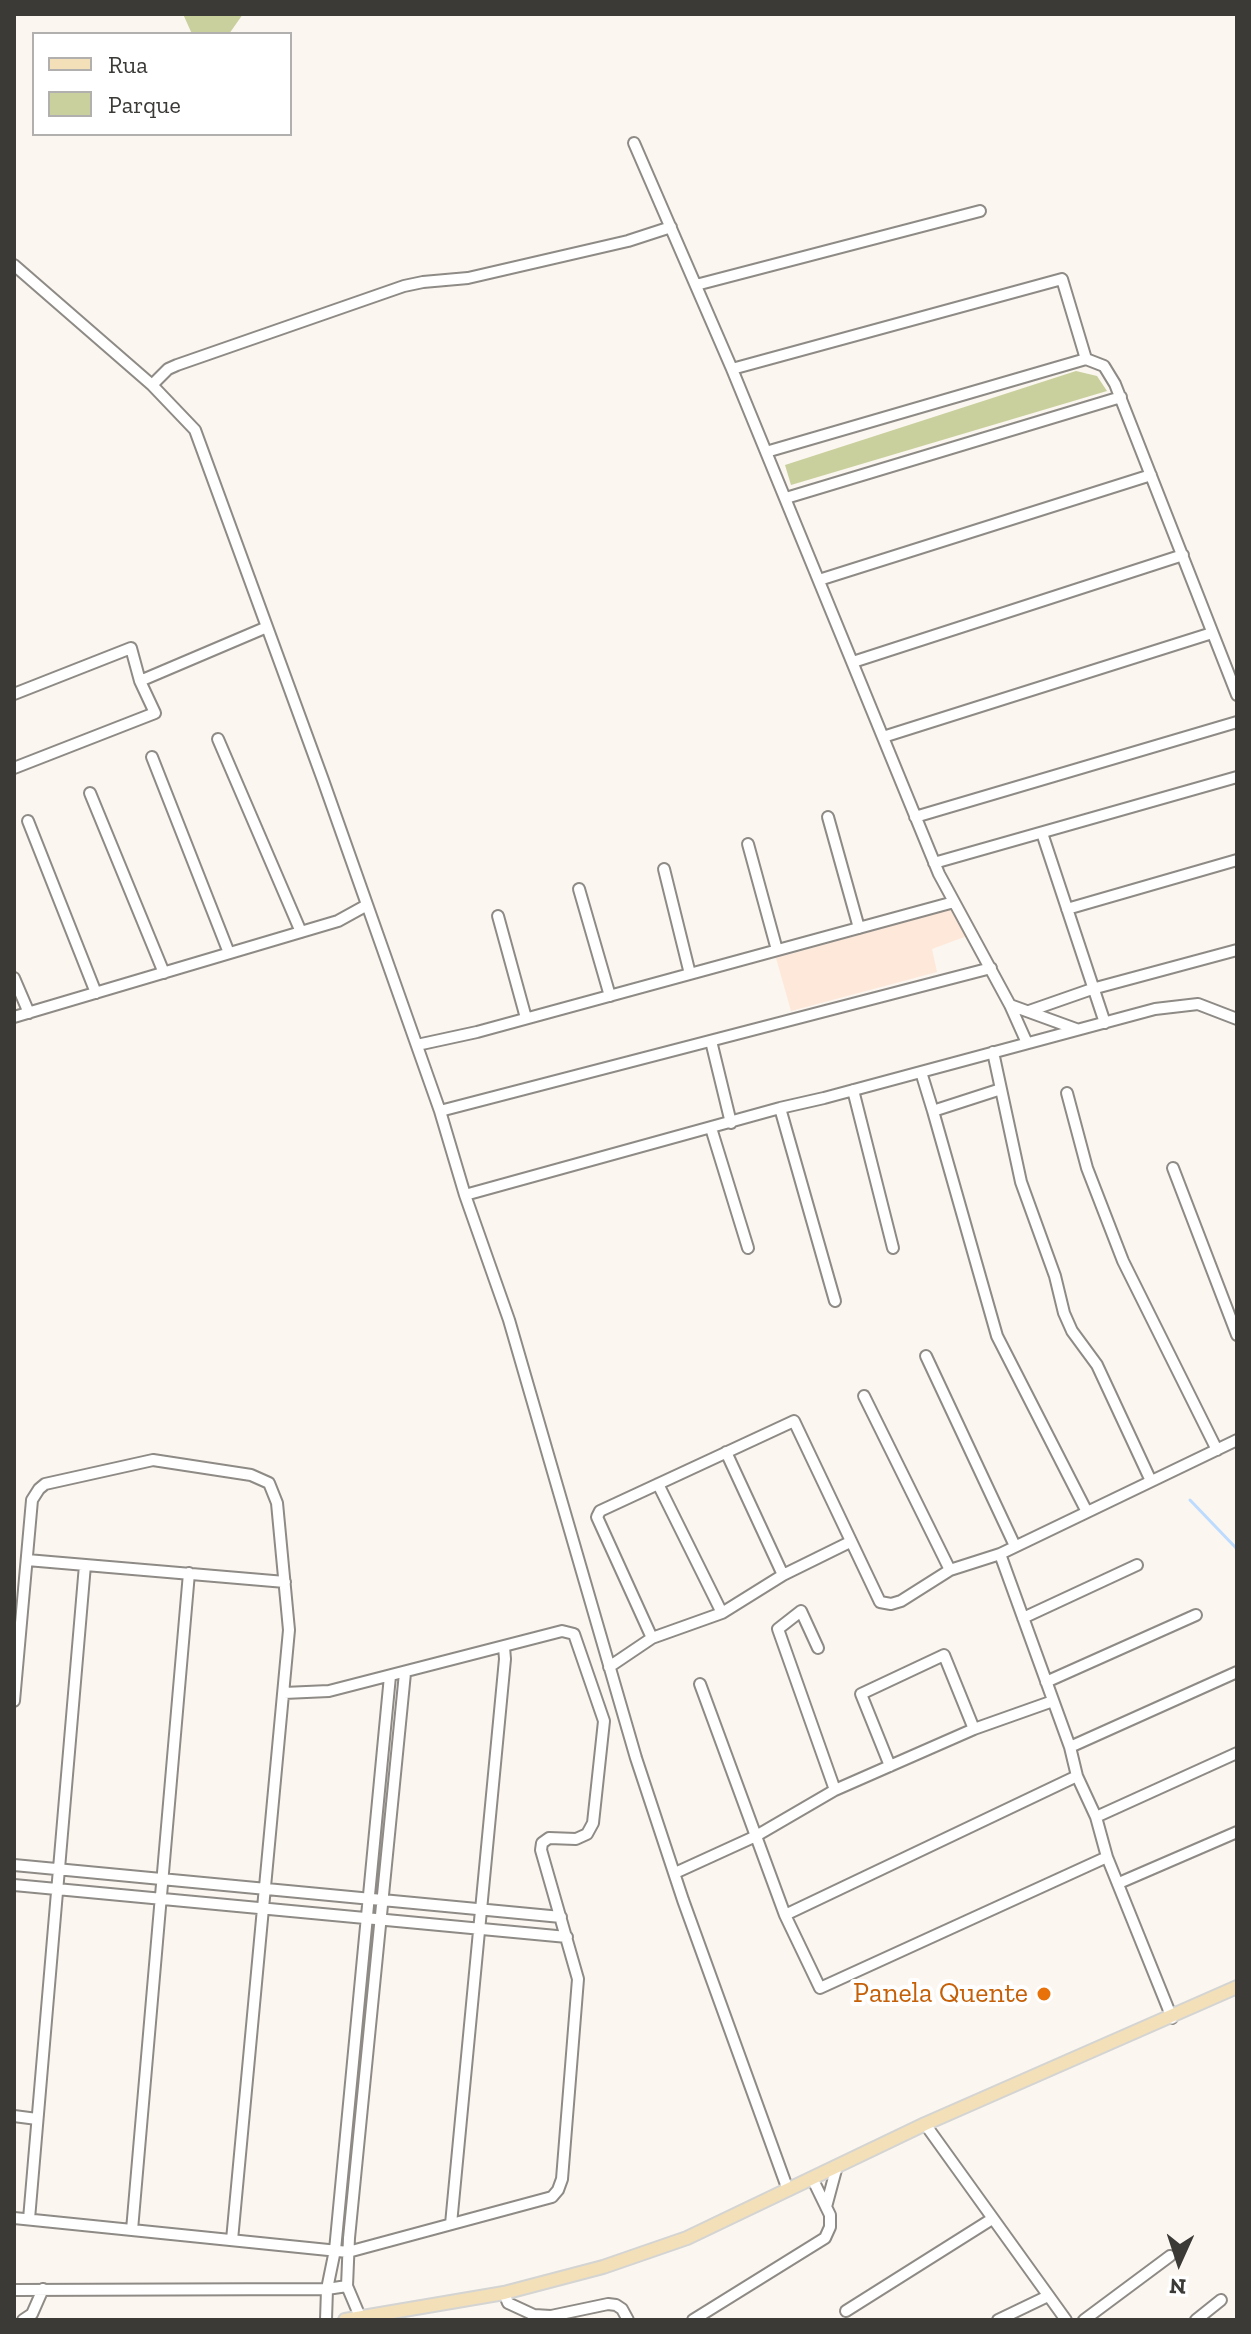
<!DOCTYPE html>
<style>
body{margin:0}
#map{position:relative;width:1251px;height:2334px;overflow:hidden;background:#fbf6f0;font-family:"Zilla Slab",serif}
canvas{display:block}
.frame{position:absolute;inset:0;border:16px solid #3b3a37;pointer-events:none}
.legend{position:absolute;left:32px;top:32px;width:260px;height:104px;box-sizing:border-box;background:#fff;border:2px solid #b1b0af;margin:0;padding:10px 14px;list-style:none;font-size:24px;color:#3b3a37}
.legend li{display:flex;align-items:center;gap:16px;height:40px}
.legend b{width:40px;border:2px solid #b1b0af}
.north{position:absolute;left:1139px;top:2222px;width:80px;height:80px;-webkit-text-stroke:6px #fff;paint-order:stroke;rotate:183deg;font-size:22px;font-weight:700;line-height:32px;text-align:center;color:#3b3a37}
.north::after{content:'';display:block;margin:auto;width:28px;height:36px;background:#3b3a37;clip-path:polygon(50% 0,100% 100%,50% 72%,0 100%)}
</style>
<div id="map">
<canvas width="1251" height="2334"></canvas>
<div class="frame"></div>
<ul class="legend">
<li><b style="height:10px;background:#f3e0b9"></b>Rua</li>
<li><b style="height:22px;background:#c9d09d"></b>Parque</li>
</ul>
<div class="north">N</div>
</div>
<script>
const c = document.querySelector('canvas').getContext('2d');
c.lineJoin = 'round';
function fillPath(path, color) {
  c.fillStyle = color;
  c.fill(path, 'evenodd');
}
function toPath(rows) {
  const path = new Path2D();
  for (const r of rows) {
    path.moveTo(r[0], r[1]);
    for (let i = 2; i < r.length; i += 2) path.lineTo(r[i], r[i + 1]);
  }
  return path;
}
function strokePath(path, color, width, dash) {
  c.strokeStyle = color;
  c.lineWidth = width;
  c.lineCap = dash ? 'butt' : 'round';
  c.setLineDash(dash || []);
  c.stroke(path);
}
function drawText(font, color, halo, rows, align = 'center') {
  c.font = font + ' "Zilla Slab",serif';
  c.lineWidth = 8;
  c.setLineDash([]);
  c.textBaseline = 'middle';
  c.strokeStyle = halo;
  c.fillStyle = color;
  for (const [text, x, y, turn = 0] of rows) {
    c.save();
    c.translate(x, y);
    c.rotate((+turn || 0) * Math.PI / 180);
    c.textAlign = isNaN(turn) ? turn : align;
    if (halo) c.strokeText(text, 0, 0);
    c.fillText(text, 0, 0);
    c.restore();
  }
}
fillPath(toPath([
 [952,909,967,936,932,949,937,972,791,1011,776,958]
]), '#fee8da');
fillPath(toPath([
 [183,14,243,14,229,34,192,34],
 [1076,371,1097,376,1107,391,791,485,785,465]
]), '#c9d09d');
strokePath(toPath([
 [1190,1500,1237,1549]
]), '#bddbfe', 3);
const minor = toPath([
 [634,143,732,369,939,874,1010,1005,1027,1043],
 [14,265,152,385,195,430,323,780,440,1111,465,1195,509,1320,636,1758,683,1900,788,2190],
 [696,285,980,211],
 [732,369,1062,279,1086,359],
 [152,385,168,369,177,365,404,286,423,282,468,278,628,241,671,227],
 [766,452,1086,359,1104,366,1115,384,1237,695],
 [786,498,1121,397],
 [819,580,1151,475],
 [853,662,1183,555],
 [140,681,267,627],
 [14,694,131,648,140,681,155,713,14,768],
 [883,737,1212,633],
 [218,739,301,932],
 [152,757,229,953],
 [90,793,164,973],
 [828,817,859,928],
 [915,817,1237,722],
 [28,821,96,993],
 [1042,833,1105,1023],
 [748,844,777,950],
 [934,863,1237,777],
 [664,869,690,974],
 [579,889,610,996],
 [1067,909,1237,860],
 [498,916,526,1018],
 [14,978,29,1013],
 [1010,1005,1076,1029],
 [1029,1011,1092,989,1237,950],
 [14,1017,338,921,367,905],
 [711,1041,731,1123],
 [417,1045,477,1032,954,902],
 [993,1052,1021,1182,1055,1276,1064,1313,1072,1331,1097,1365,1151,1481],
 [921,1072,933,1111],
 [1001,1089,933,1111,997,1336,1087,1512],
 [853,1090,893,1248],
 [1067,1093,1087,1168,1123,1261,1217,1450],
 [780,1108,835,1301],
 [440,1111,991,968],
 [711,1128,748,1248],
 [1173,1168,1237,1335],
 [465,1195,780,1108,824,1098,1155,1009,1198,1004,1237,1019],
 [926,1356,1015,1546],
 [864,1396,950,1570],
 [726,1452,783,1575],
 [658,1484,722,1613],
 [1000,1554,1070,1747,1077,1776,1096,1817,1107,1857,1172,2018],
 [27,1560,285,1582],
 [1023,1618,1137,1565],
 [652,1638,597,1517,600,1511,794,1421,880,1602,891,1604,901,1601,950,1570,1000,1554,1237,1440],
 [818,1648,801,1611,778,1629,835,1790],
 [609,1667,652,1638,722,1613,783,1575,850,1542],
 [1046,1682,1196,1615],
 [700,1684,785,1915,820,1988,1107,1857],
 [14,1701,32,1500,39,1489,45,1484,153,1460,251,1475,269,1483,277,1503,289,1630,232,2240],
 [1070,1747,1237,1672],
 [890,1766,861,1694,944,1655,974,1729],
 [1096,1817,1237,1753],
 [14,1865,561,1917],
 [675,1873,756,1836,835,1790,974,1729,1053,1701],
 [1119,1883,1237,1832],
 [14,1885,567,1937],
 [785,1915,1077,1776],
 [14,2116,37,2119],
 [925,2124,1066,2320],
 [826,2207,837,2166],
 [14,2218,348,2252,552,2197,558,2190,562,2179,578,1979,541,1850,542,1843,549,1838,576,1839,587,1834,593,1823,604,1721,574,1634,562,1631,329,1691,284,1693],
 [29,2219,85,1565],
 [451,2224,505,1659,504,1647],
 [132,2230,189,1573],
 [14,2290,327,2289,347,2286],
 [504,2293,508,2303,534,2315,551,2316,608,2304,616,2305,622,2309,628,2320],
 [846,2311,992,2219],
 [361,2319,347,2286,349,2238,405,1673],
 [23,2320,32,2314,43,2289],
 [326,2320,327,2289,335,2250,390,1676],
 [693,2320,825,2238,830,2227,830,2215,812,2178],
 [998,2320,1048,2296],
 [1084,2320,1170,2256],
 [1196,2320,1221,2300]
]);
const major = toPath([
 [345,2320,504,2293,603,2267,687,2238,925,2124,1237,1987]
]);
strokePath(minor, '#8e8a85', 14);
strokePath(major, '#d4d4d3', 16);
strokePath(minor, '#fff', 10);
strokePath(major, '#f3e0b9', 12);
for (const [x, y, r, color] of [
 [1044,1994,8,"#e8710a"]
]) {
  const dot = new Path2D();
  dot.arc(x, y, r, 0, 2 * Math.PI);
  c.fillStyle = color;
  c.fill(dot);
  strokePath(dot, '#fff', 3);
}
drawText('28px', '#c56008', '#fff', [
 ["Panela Quente",1028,1994]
], 'right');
</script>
